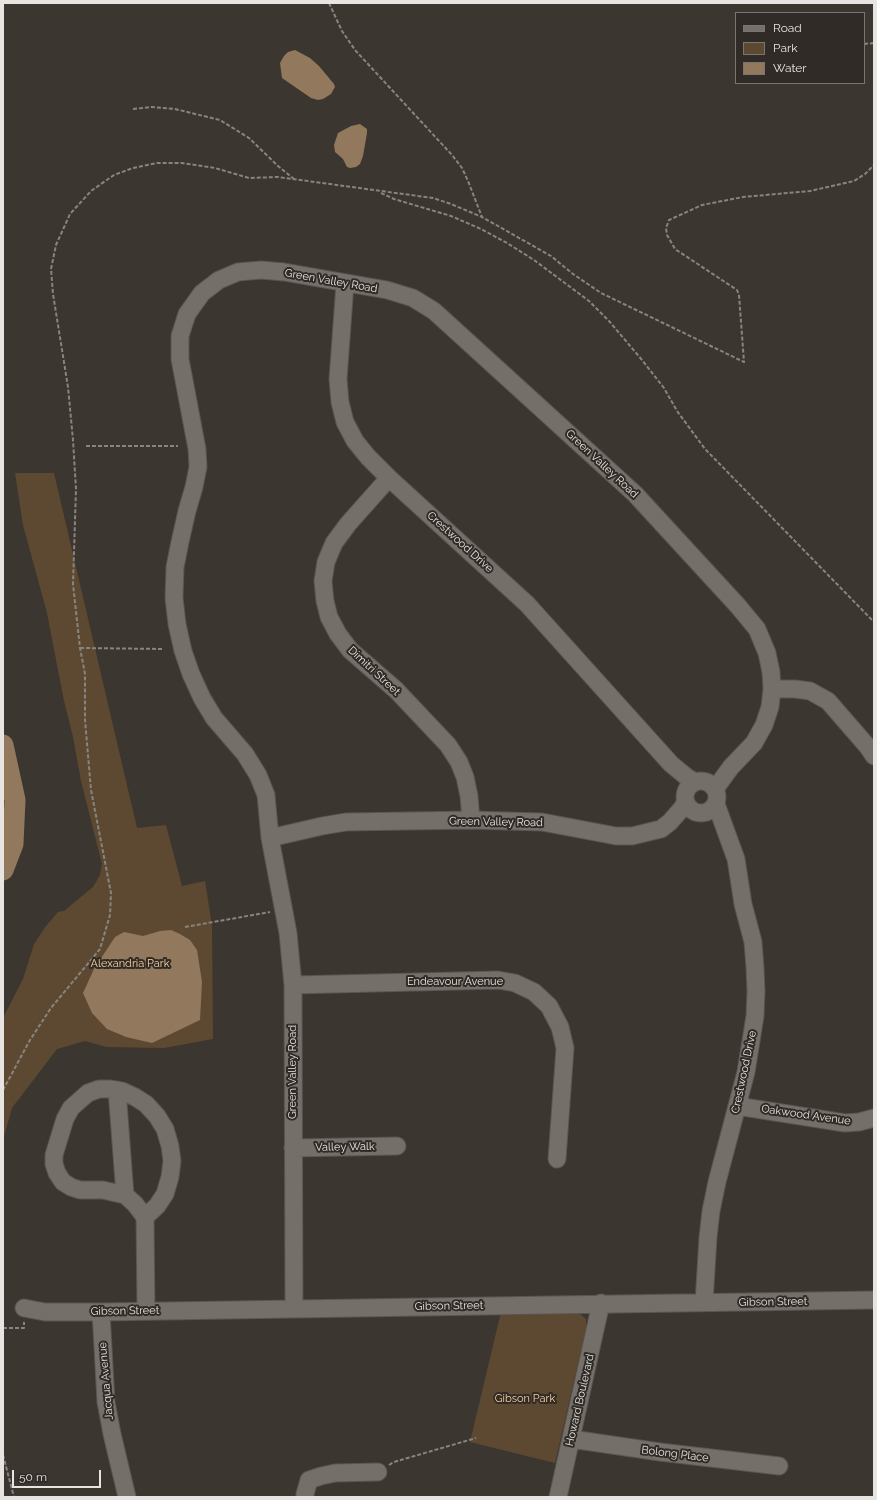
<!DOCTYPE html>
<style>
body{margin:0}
#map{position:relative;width:877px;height:1500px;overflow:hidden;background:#3b3630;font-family:Raleway,sans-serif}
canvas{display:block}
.frame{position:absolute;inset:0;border:4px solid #e7e4e1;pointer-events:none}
.legend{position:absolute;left:735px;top:12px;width:130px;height:72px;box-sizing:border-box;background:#302b26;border:1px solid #797571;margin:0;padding:5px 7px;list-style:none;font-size:12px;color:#e7e4e1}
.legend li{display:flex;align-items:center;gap:8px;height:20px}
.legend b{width:20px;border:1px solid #797571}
.scale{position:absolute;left:12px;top:1470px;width:89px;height:18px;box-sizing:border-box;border:2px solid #e7e4e1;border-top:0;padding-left:5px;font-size:12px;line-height:14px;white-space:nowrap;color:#e7e4e1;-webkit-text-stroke:3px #302b26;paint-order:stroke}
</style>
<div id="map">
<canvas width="877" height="1500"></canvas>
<div class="frame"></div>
<ul class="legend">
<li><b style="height:5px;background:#746f69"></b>Road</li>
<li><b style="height:11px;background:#5d4932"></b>Park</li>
<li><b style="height:11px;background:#92785c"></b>Water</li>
</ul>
<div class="scale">50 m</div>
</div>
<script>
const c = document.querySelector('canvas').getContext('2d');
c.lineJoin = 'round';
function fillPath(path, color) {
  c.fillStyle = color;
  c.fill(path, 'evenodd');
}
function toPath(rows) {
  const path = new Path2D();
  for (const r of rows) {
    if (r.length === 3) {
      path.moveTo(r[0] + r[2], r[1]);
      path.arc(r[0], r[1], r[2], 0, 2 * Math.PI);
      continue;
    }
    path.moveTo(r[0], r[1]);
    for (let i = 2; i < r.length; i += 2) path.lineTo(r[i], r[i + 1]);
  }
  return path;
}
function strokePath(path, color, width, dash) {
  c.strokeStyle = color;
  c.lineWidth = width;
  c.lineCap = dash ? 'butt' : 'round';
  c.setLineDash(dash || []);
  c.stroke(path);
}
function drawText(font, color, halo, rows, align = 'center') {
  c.font = font + ' Raleway,sans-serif';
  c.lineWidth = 4;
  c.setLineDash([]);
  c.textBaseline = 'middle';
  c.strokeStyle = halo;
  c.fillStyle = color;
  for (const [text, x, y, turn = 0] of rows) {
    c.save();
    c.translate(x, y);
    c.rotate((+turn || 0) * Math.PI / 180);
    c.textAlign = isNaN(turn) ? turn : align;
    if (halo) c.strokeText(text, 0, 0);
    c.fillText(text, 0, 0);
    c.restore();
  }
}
fillPath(toPath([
 [15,473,54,473,137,828,166,825,182,886,205,881,212,925,213,1039,164,1048,106,1047,85,1041,57,1049,12,1108,3,1140,3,1018,23,979,34,944,46,926,58,912,64,911,93,887,100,875,102,864,81,781,73,737,64,701,47,613,23,525],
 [501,1312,578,1312,586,1319,586,1328,555,1463,470,1442]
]), '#5d4932');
fillPath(toPath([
 [295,50,310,58,319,66,334,84,335,87,331,94,323,99,318,100,311,98,282,78,280,63,284,56,288,52],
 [360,124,367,129,367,133,363,156,360,164,356,167,350,168,347,167,343,159,335,152,334,145,338,133,351,126],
 [171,930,180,934,190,940,197,950,202,982,200,1020,152,1043,126,1037,107,1029,92,1013,83,993,94,969,115,937,124,932,143,936,160,931]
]), '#92785c');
strokePath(toPath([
 [3,745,15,800,13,844,3,870]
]), '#92785c', 21);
const minor = toPath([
 [345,284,338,379,340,402,345,422,355,441,368,457,389,478,527,604,671,764,688,778,696,782],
 [389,478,348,524,334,543,326,562,323,581,325,601,329,617,338,634,350,650,396,690,448,745,459,762,465,777,469,796,471,820],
 [772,689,795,689,810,691,828,701,868,747,874,756],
 [701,797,16],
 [270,838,322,826,346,822,471,820,542,822,616,836,632,836,661,829,670,822,683,807,685,802],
 [293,985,498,980,515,983,534,992,549,1006,560,1027,565,1048,557,1159],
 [117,1090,125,1195],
 [737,1106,845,1123,859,1122,874,1118],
 [293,1148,397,1146],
 [145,1217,135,1204,125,1195,103,1190,80,1190,71,1187,63,1182,57,1173,54,1164,54,1155,65,1119,71,1108,88,1093,99,1089,110,1089,122,1091,135,1097,146,1104,157,1116,165,1129,170,1146,172,1161,170,1177,165,1194,157,1206,145,1217,146,1311],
 [704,1303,708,1237,711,1211,717,1182,746,1072,755,1016,756,991,755,968,753,942,743,904,736,859,716,804],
 [24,1308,45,1312,101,1312,874,1300],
 [294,1309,293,985,288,933,270,838,266,795,258,775,245,754,214,718,202,698,191,674,183,651,177,624,174,598,175,567,180,542,187,511,194,487,198,467,197,449,180,359,180,336,187,314,202,293,219,280,238,272,261,270,284,272,387,290,413,298,434,311,635,494,738,606,757,629,767,653,771,672,772,689,770,707,764,725,754,743,731,767,715,789],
 [101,1312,106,1402,112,1434,127,1497],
 [571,1439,660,1452,779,1466],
 [305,1497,305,1494,309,1480,321,1476,335,1473,378,1472],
 [558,1497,601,1303]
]);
strokePath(minor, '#595550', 19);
strokePath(toPath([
 [329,3,342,31,355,50,452,155,462,168,468,181,482,217],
 [864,44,874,43],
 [133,109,152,107,175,109,220,120,249,138,278,166,294,179],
 [381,193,394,199,451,216,481,229,507,243,534,260,589,301,609,321,642,360,664,388,677,411,705,449,874,622],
 [86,446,178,446],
 [80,648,164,649],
 [185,927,270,912],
 [3,1090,30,1040,51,1008,100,949,110,915,111,893,91,790,85,720,85,674,80,648,73,584,76,489,73,440,68,387,53,294,51,269,56,245,70,214,91,191,114,175,133,168,157,163,182,163,215,168,249,178,278,177,433,198,451,204,482,217,551,256,573,274,601,293,744,362,739,295,737,290,675,249,667,235,666,228,669,220,702,205,743,197,810,191,854,181,865,174,874,165],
 [3,1328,24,1328,24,1322],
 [3,1455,14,1497],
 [389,1465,394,1462,476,1438]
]), '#88847f', 2, [4, 2]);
strokePath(minor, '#746f69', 17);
drawText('11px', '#e7e4e1', '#302b26', [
 ["Green Valley Road",331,281,10],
 ["Green Valley Road",602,464,43],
 ["Crestwood Drive",460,542,42],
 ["Dimitri Street",374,671,43],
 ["Green Valley Road",496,822,1],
 ["Endeavour Avenue",455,982],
 ["Green Valley Road",293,1072,-90],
 ["Crestwood Drive",744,1072,-78],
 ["Oakwood Avenue",806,1115,8],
 ["Valley Walk",345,1147,-1],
 ["Gibson Street",773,1302,-1],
 ["Gibson Street",449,1306,-1],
 ["Gibson Street",125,1311,-1],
 ["Jacqua Avenue",106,1381,-95],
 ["Howard Boulevard",580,1400,-77],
 ["Bolong Place",675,1454,7]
]);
drawText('11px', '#fdd09e', '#302b26', [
 ["Alexandria Park",130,964],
 ["Gibson Park",525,1399]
]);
</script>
